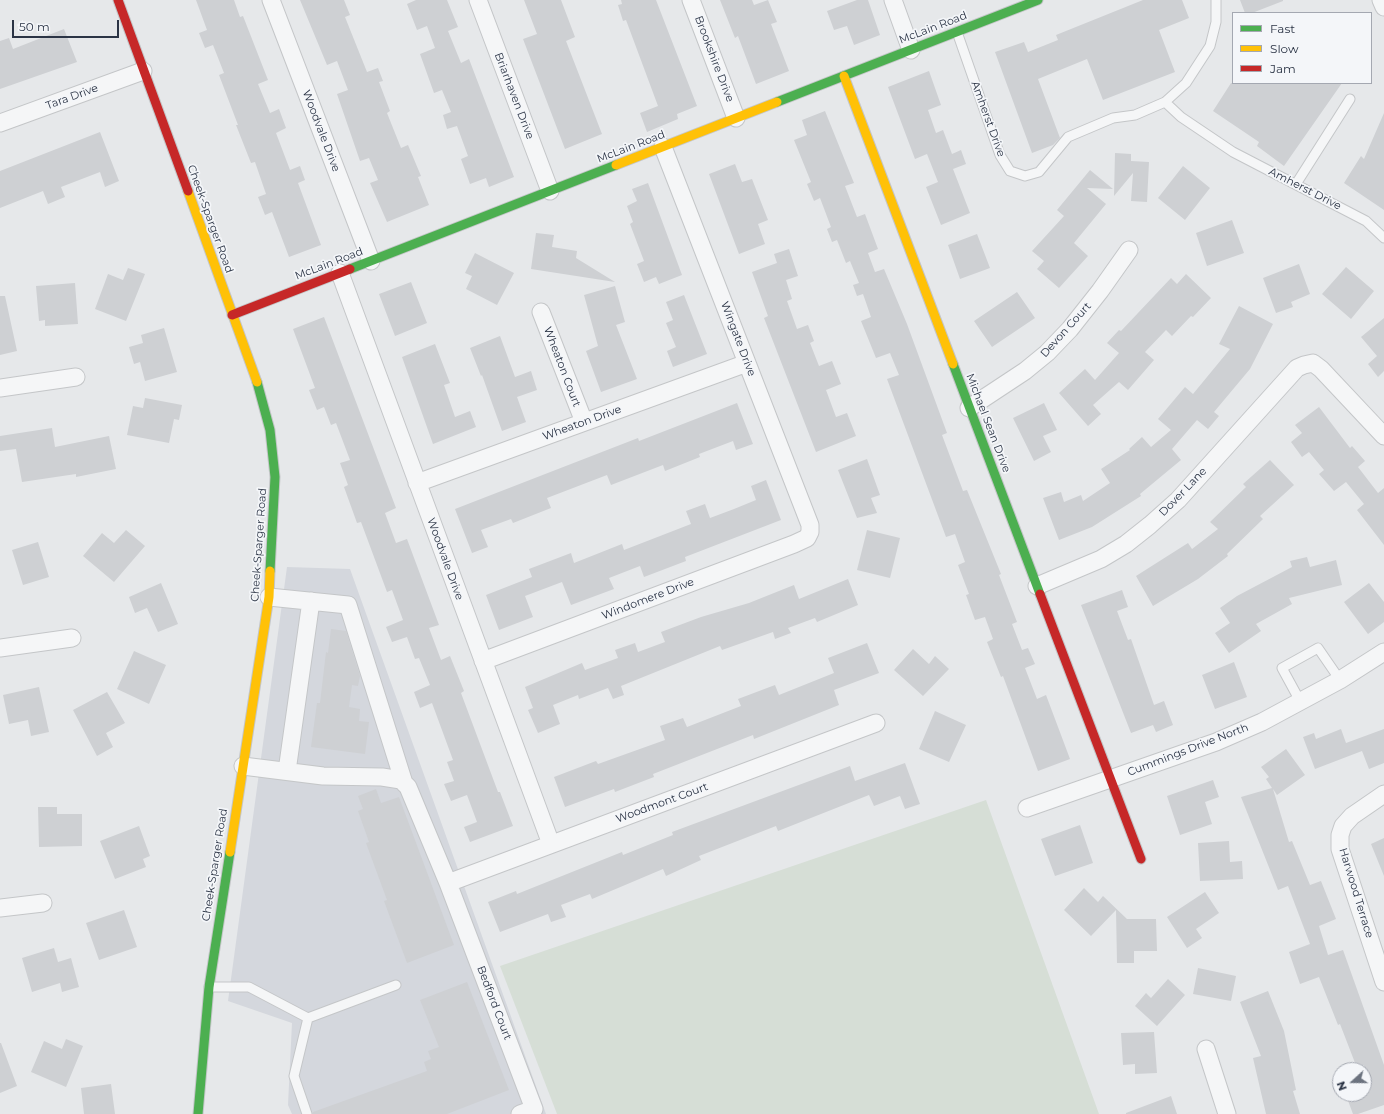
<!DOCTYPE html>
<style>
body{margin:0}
#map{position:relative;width:1384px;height:1114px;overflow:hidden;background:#e6e8ea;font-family:Montserrat,sans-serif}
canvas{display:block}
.legend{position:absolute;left:1232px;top:12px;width:140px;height:72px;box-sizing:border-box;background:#f4f6f9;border:1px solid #a4a8b1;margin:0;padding:5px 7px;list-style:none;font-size:12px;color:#2b3445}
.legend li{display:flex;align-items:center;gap:8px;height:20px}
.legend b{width:20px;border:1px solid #a4a8b1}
.north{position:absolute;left:1332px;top:1062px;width:40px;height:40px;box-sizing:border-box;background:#f4f6f9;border:1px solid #a4a8b1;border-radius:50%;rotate:249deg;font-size:11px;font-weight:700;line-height:16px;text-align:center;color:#2b3445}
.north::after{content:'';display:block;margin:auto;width:14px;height:18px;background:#6c737f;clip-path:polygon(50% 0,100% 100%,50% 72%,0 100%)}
.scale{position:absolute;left:12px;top:20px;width:107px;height:18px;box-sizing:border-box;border:2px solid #2b3445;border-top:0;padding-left:5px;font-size:12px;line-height:14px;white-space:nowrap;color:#2b3445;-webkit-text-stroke:3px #f4f6f9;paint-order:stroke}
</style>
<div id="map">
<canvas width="1384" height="1114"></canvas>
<ul class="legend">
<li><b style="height:5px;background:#4caf50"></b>Fast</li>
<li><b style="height:5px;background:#ffc107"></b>Slow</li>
<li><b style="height:5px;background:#c62828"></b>Jam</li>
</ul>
<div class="north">N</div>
<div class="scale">50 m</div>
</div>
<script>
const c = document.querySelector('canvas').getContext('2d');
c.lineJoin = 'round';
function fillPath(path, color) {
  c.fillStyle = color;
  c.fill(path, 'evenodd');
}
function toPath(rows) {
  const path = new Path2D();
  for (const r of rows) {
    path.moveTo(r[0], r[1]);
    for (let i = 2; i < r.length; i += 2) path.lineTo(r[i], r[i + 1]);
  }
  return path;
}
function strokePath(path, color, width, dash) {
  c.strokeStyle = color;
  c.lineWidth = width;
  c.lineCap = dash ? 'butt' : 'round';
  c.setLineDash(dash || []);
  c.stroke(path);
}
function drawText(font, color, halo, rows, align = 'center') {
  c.font = font + ' Montserrat,sans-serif';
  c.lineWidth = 3.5;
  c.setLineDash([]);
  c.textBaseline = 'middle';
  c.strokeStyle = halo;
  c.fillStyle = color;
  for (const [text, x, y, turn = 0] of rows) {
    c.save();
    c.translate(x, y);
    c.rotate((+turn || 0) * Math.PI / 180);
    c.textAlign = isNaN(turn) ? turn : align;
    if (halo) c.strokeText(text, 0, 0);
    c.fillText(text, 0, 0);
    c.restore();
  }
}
fillPath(toPath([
 [287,567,350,569,546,1114,292,1114,288,1105,292,1023,228,1001]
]), '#d4d7dd');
fillPath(toPath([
 [986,800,1099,1114,557,1114,500,966]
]), '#d6ded6');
fillPath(toPath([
 [196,0,234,0,240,17,243,16,268,80,258,84,270,113,279,109,286,128,276,133,290,170,300,166,305,180,298,183,321,245,289,257,272,212,265,215,258,197,266,194,255,162,251,163,236,125,238,125,219,75,224,73,213,45,205,48,199,33,207,30],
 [300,0,344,0,350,15,345,17,367,72,378,68,383,81,379,82,390,111,387,113,401,148,408,145,421,176,418,177,429,205,387,222,370,183,378,180,369,158,360,161,337,94,348,90,337,61,327,65],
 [416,0,447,0,458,27,448,31,461,63,469,59,514,177,489,187,486,178,470,184,461,159,468,156,457,126,447,129,443,115,451,112,442,90,434,93,420,54,435,48,427,26,417,30,407,4],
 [524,0,561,0,575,37,566,41,602,134,565,149,523,39,537,34],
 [621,0,656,0,697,106,677,114,678,119,647,132,640,113,658,106,626,20,623,21,618,5,622,4],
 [720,0,752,0,754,5,768,0,777,22,771,24,789,71,756,84,738,36,735,38],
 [857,0,868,0,880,35,854,45,847,26,834,30,827,11],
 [1143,0,1182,0,1189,18,1159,30,1175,72,1103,100,1087,59,1038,79,1060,138,1053,145,1032,153,995,52,1024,42,1028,52,1058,40,1056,35],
 [1240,0,1283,0,1283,1,1252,13,1245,13],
 [64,29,77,62,0,89,0,41,9,38,13,49],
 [929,71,941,105,928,110,936,133,943,130,952,154,961,150,966,164,953,169,970,213,941,225,926,187,938,182,927,154,915,159,888,87],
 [1231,83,1342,83,1284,166,1257,146,1259,142,1213,111],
 [825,111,854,183,845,186,857,217,865,214,878,249,868,253,875,272,884,269,907,324,947,433,942,435,963,491,967,490,1001,574,999,575,1017,622,1012,624,1022,650,1028,648,1035,664,1025,668,1037,699,1046,695,1070,759,1038,771,1003,676,1001,677,987,642,993,639,985,617,975,620,966,595,969,594,958,565,965,562,955,534,946,537,887,379,899,375,890,353,876,358,861,321,871,317,863,294,857,296,853,285,859,283,850,261,846,263,837,240,832,242,827,229,831,227,820,198,814,201,807,184,811,182,794,140,807,135,802,120],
 [1384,113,1384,210,1344,183,1361,156,1364,159],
 [100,132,119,181,105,187,100,172,61,187,65,197,48,204,43,191,0,208,0,171],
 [1115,153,1131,154,1131,161,1149,162,1147,202,1131,201,1133,173,1114,196],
 [735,164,742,182,752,179,768,220,758,224,765,244,739,254,709,174],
 [1183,166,1210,188,1185,220,1158,198],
 [1090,170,1113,189,1087,188,1106,204,1074,243,1088,256,1059,288,1037,269,1044,261,1032,251,1064,216,1057,210],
 [648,183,682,275,659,284,656,277,644,282,637,264,644,261,630,224,633,222,627,206,637,201,632,189],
 [1232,220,1244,253,1207,266,1196,233],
 [536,233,554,235,552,247,577,251,576,258,615,282,531,269],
 [977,234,990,268,960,279,948,245],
 [789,249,798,276,786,280,792,299,787,301,797,329,808,325,814,341,810,343,819,366,832,361,841,384,826,390,836,417,847,413,856,436,816,452,764,318,768,316,752,272,777,263,774,254],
 [475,253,514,273,497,305,466,289,472,276,465,273],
 [1299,264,1310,294,1291,302,1293,307,1276,313,1263,278],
 [1346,267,1374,291,1351,319,1322,294],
 [128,268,145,274,126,321,95,309,108,274,123,280],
 [1186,274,1211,298,1193,317,1191,316,1172,336,1166,330,1145,352,1154,360,1128,390,1119,382,1093,405,1101,414,1088,426,1059,393,1085,369,1095,380,1119,353,1107,343,1119,330,1121,331,1171,278,1177,284],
 [411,282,427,323,395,336,379,294],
 [75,283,78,324,45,326,45,320,39,321,36,286],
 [615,286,625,322,616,325,637,379,601,392,586,351,598,346,584,295],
 [1017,292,1035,318,992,347,974,321],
 [684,295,707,354,673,367,667,351,676,347,666,323,673,320,666,302],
 [0,296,5,296,17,351,0,355],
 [1239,306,1273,324,1250,369,1214,412,1219,416,1208,429,1197,420,1172,449,1181,460,1140,494,1141,496,1092,527,1059,540,1043,498,1061,492,1064,502,1081,495,1083,501,1110,483,1101,469,1130,450,1129,449,1142,437,1151,447,1171,430,1158,419,1185,387,1193,394,1230,349,1219,344],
 [324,317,396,508,385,513,396,543,407,539,439,625,429,628,441,660,450,656,464,691,461,693,498,792,500,792,513,826,470,842,464,827,477,822,467,795,451,801,444,784,454,781,447,762,453,760,432,703,420,708,414,692,430,685,419,658,415,659,407,637,392,642,386,627,403,620,392,590,387,592,361,522,357,523,344,487,348,485,340,463,350,460,336,423,331,425,324,407,317,410,309,390,315,388,293,329],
 [1384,318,1384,371,1378,377,1368,364,1377,356,1361,337],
 [164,328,177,372,145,381,140,362,134,364,129,347,143,343,141,335],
 [500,336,515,377,531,371,537,390,517,397,526,422,502,431,482,375,481,376,470,348],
 [435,344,450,383,444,385,455,417,470,411,476,427,433,444,402,357],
 [145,398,182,405,179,420,174,419,169,443,127,435,133,406,143,408],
 [737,403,753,444,736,450,733,441,699,454,700,457,665,471,663,465,611,485,607,475,547,498,551,508,513,523,511,519,481,530,488,547,472,553,455,509,638,438,639,441],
 [1044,403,1057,430,1043,436,1051,452,1034,461,1013,418],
 [1319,407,1350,448,1352,446,1365,461,1358,467,1378,493,1384,488,1384,545,1357,510,1364,504,1346,482,1334,491,1319,474,1324,470,1309,452,1302,457,1291,442,1302,433,1295,425],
 [52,428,55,447,109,436,116,469,76,477,76,474,22,482,16,449,0,451,0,436],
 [867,459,880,495,871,498,877,513,857,518,838,470],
 [1270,460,1294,485,1260,516,1263,519,1227,554,1228,556,1198,579,1153,606,1136,576,1188,543,1192,549,1218,529,1210,522,1246,487,1243,484],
 [766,480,781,520,685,557,686,561,644,577,640,566,609,578,614,589,571,605,562,582,525,596,533,617,499,630,486,595,532,577,529,569,571,553,574,563,622,544,624,550,691,524,686,511,705,504,710,518,734,509,756,500,751,486],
 [126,530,145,546,114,582,83,556,102,533,114,543],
 [867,530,900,538,890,578,857,570],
 [38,542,49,577,23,585,12,550],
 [1307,557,1310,567,1336,560,1342,585,1289,598,1292,604,1256,624,1261,631,1229,653,1215,633,1230,623,1220,608,1237,596,1292,567,1290,561],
 [848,579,858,605,817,622,815,618,788,628,791,633,775,639,773,632,722,650,720,646,621,686,624,695,613,699,608,688,579,699,578,695,553,705,560,724,538,733,528,710,533,708,525,687,582,663,585,670,618,658,615,650,635,643,638,652,665,642,661,632,701,617,749,603,794,585,799,599],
 [161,583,178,624,158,632,147,608,135,613,129,597],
 [1369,583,1384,602,1384,622,1368,634,1344,602],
 [1122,590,1128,607,1117,611,1128,640,1131,639,1154,705,1164,701,1173,725,1156,732,1153,725,1131,733,1081,605],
 [331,629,346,631,360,676,358,686,352,685,349,707,360,709,359,721,369,722,365,754,311,747,317,703,320,703,326,652,328,653],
 [867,643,879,673,834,690,839,705,754,739,753,735,653,774,654,777,615,792,614,789,565,807,554,777,596,761,598,764,665,740,660,726,683,718,687,727,741,706,738,699,775,685,779,695,834,673,828,658],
 [913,649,929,664,935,656,949,669,923,696,894,670],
 [134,651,166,665,149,704,117,689],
 [1234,662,1247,697,1215,709,1202,675],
 [39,687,49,732,31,736,28,720,9,724,3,695],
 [107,692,125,723,106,733,113,747,97,756,73,710],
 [935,711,966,725,949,762,919,749],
 [1341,729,1346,743,1384,729,1384,763,1369,769,1362,751,1315,769,1303,737,1314,733,1316,739],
 [1286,749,1305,775,1277,795,1273,789,1289,842,1292,841,1310,885,1321,881,1336,919,1319,926,1328,955,1343,950,1384,1065,1384,1105,1358,1114,1353,1114,1347,1098,1364,1094,1364,1065,1357,1068,1340,1024,1338,1025,1319,977,1300,984,1289,952,1310,944,1288,886,1278,890,1241,797,1272,788,1266,779,1269,777,1261,767],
 [905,763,920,804,905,809,900,796,874,806,869,795,778,831,776,826,699,856,701,860,666,876,663,869,592,899,590,894,561,905,566,917,551,922,548,914,500,932,488,902,516,891,517,894,622,852,623,855,673,835,672,832,850,766,855,781],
 [1213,780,1219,797,1205,802,1212,824,1180,835,1167,796],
 [376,789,381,803,399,797,454,945,407,963,384,901,387,900,366,843,369,842,358,811,363,809,358,796],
 [38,807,57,807,57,814,82,814,82,846,39,847],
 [1080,825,1093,863,1055,876,1041,839],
 [139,826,150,856,143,859,146,867,115,879,100,841],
 [1384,838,1384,876,1371,844],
 [1229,841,1230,862,1242,861,1243,879,1200,881,1198,843],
 [1084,888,1098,902,1103,896,1127,919,1156,919,1157,951,1134,951,1134,963,1117,963,1116,910,1091,936,1064,910],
 [1205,892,1219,913,1196,929,1202,938,1187,948,1167,917],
 [124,910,137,947,99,960,86,923],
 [54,948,58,962,71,958,79,987,62,992,60,983,32,992,22,958],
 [1198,968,1236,976,1231,1001,1193,994],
 [1168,979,1185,995,1157,1026,1135,1006,1146,993,1151,998],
 [467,982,509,1090,447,1114,313,1114,313,1112,427,1071,424,1062,431,1059,428,1051,439,1047,420,1000],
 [1268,991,1284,1031,1296,1090,1293,1091,1300,1114,1266,1114,1253,1058,1261,1056,1240,1002],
 [1154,1032,1157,1073,1135,1074,1135,1064,1123,1065,1121,1033],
 [66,1039,83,1046,66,1087,31,1072,44,1041,62,1049],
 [0,1043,1,1043,17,1086,0,1093],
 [111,1084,115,1114,84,1114,81,1088],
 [1171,1096,1177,1114,1126,1114,1126,1113]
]), '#ced0d3');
const lane = toPath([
 [957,32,1000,155,1010,171,1025,176,1039,172,1068,137,1113,118,1135,115,1165,102,1186,83,1210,46,1216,22,1216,0],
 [1165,102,1181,117,1233,152,1366,221,1384,238],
 [1296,184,1350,99],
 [1300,701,1282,668,1318,648,1340,680],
 [209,987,249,987,308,1018,294,1076,307,1114],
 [308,1018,396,985]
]);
const street = toPath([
 [271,0,371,261],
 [478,0,550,191],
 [691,0,736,118],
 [893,0,911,50],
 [1381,0,1384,7],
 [0,123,143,71],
 [340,273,551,844],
 [541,312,584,422],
 [0,388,76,377],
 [969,408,1025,371,1047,353,1070,329,1100,291,1129,250],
 [417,483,747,363],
 [1037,586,1101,559,1126,544,1150,525,1178,500,1297,368,1304,365,1313,363,1321,369,1384,436],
 [269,597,348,605,404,783],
 [0,648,72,638],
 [483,661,794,544,807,538,810,532,810,525,663,147],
 [243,766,323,776,382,777,401,780,408,787,448,883,534,1109,520,1114],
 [287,771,311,601],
 [1384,794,1352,816,1343,826,1340,835,1340,849,1384,982],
 [1027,808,1216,742,1262,722,1340,680,1384,652],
 [448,883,876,723],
 [0,908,43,903],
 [1206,1049,1227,1114]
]);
const fast = toPath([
 [777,102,1038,0],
 [350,269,616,165],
 [953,364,1040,594],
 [257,382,270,430,275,477,270,571],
 [198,1114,209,987,230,852]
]);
const slow = toPath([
 [844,76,953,364],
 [616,165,777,102],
 [188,191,257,382],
 [230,852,269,597,270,571]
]);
const jam = toPath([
 [118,0,188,191],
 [232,315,350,269],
 [1040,594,1141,859]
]);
strokePath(lane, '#c4c6c8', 11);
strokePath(street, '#c4c6c8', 19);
strokePath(fast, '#c4c6c8', 11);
strokePath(slow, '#c4c6c8', 11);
strokePath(jam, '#c4c6c8', 11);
strokePath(lane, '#f5f6f7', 9);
strokePath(street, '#f5f6f7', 17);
strokePath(fast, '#4caf50', 9);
strokePath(slow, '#ffc107', 9);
strokePath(jam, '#c62828', 9);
drawText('11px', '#2b3445', '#f4f6f9', [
 ["McLain Road",933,28,-21],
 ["Brookshire Drive",714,59,69],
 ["Briarhaven Drive",514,96,69],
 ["Tara Drive",72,97,-20],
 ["Amherst Drive",988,119,70],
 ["Woodvale Drive",321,131,69],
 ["McLain Road",631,147,-21],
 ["Amherst Drive",1305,189,27],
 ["Cheek-Sparger Road",210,219,70],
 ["McLain Road",329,264,-21],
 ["Devon Court",1066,330,-48],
 ["Wingate Drive",738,339,69],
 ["Wheaton Court",562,367,69],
 ["Wheaton Drive",582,423,-20],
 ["Michael Sean Drive",988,423,69],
 ["Dover Lane",1183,492,-46],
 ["Cheek-Sparger Road",259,545,-86],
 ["Woodvale Drive",445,559,70],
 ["Windomere Drive",648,599,-21],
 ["Cummings Drive North",1188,750,-21],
 ["Woodmont Court",662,803,-20],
 ["Cheek-Sparger Road",215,865,-81],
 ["Harwood Terrace",1356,893,73],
 ["Bedford Court",494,1003,69]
]);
</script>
